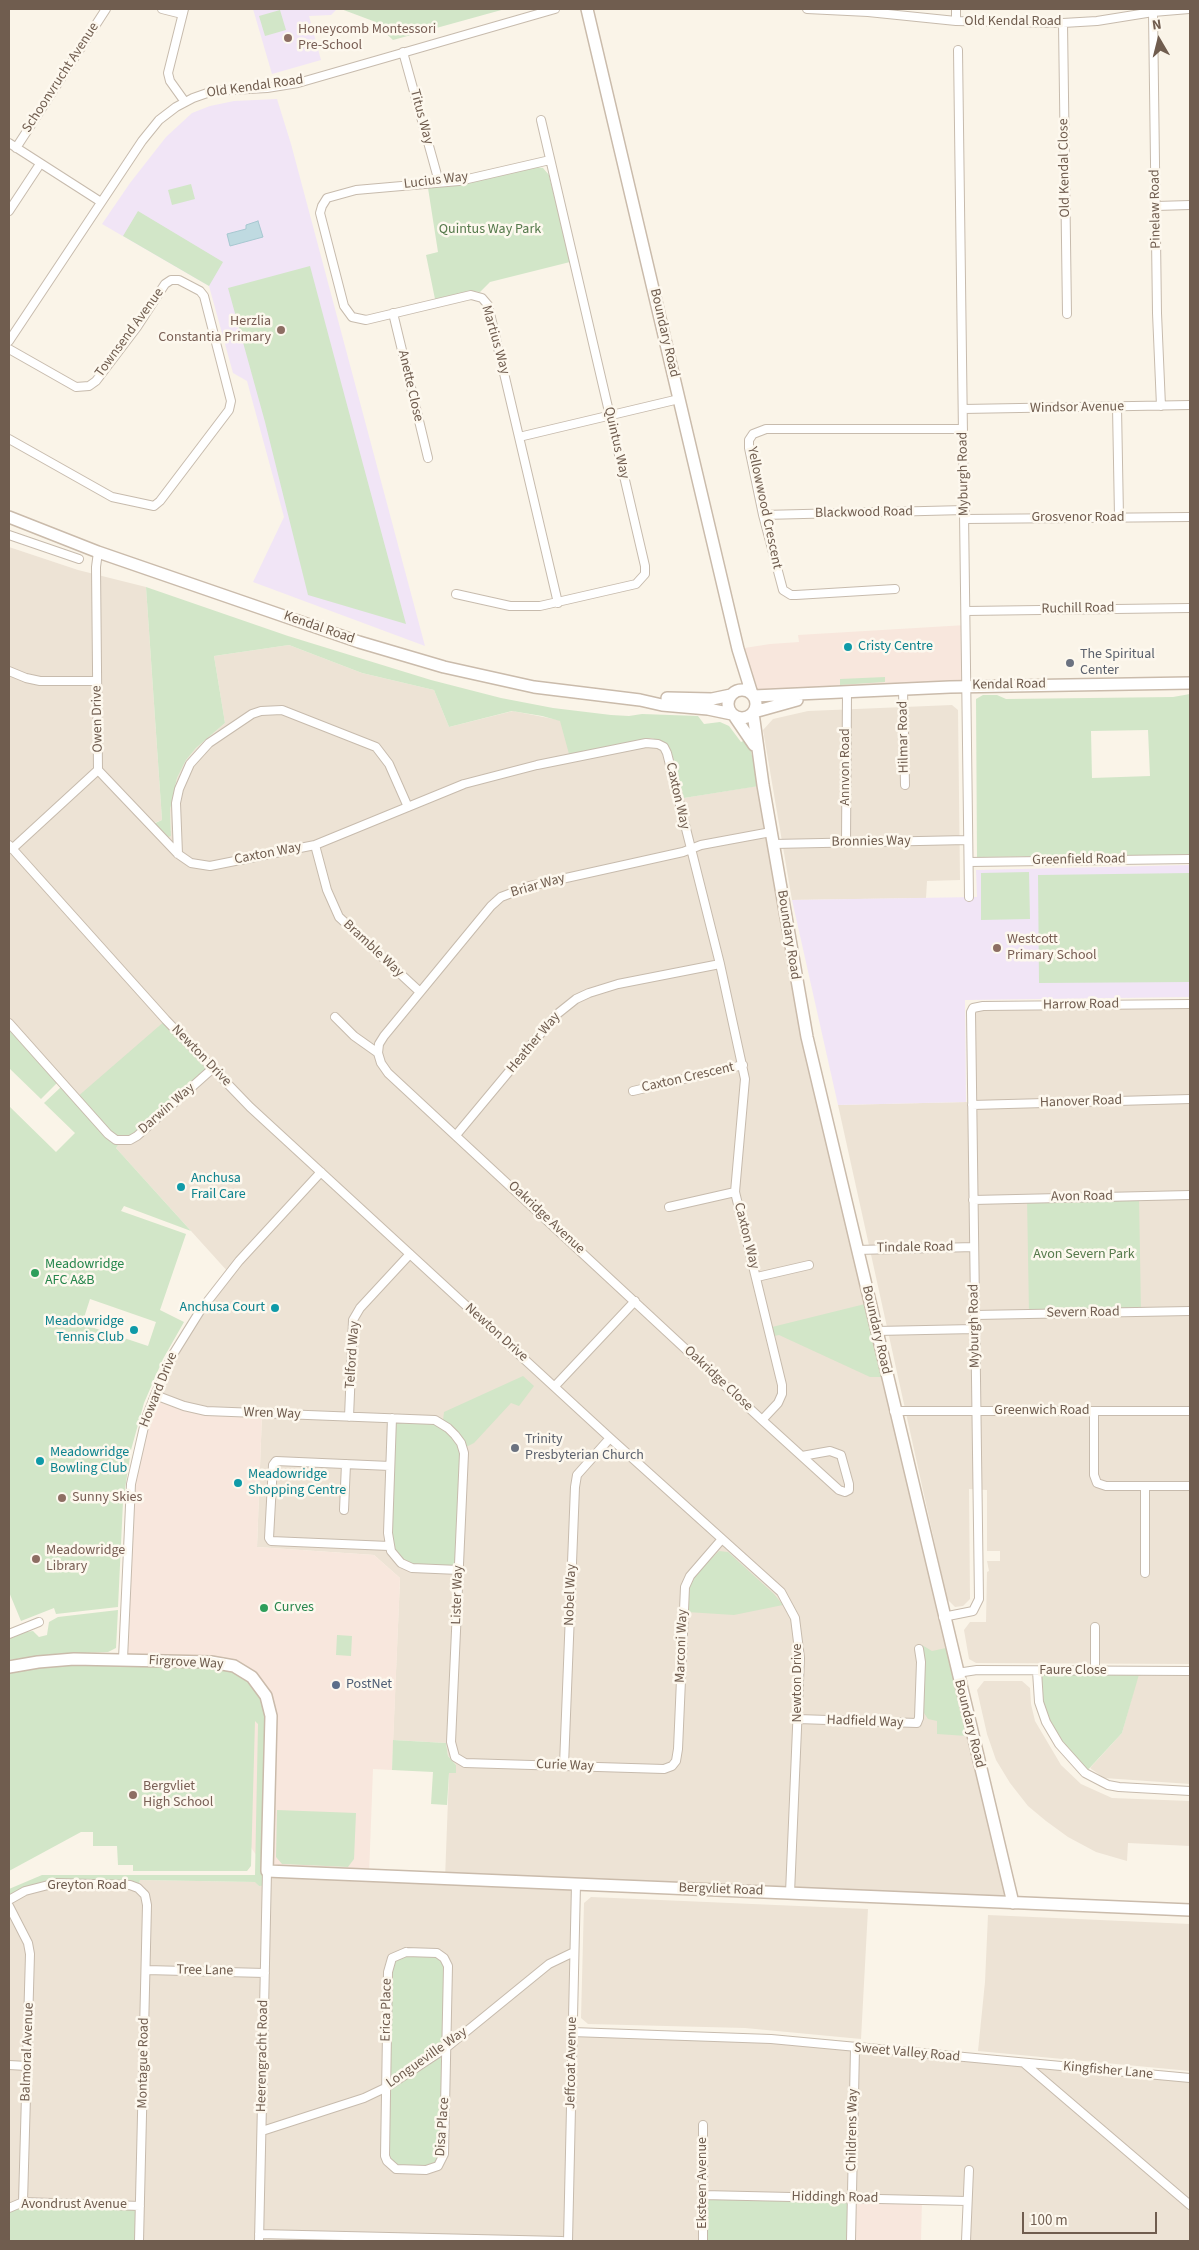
<!DOCTYPE html>
<html>
<head>
<meta charset="utf-8">
<style>
	body { margin:0 }
	#map { position:relative; width:1199px; height:2250px; overflow:hidden; background:#faf4e8; font-family:"Source Sans 3",sans-serif }
	canvas { display:block }
	.frame { position:absolute; inset:0; border:10px solid #705d4f; pointer-events:none }
	.north { position:absolute; left:1134px; top:15px; width:50px; height:50px; -webkit-text-stroke:4px #fdf8ee; paint-order:stroke; rotate:352deg; font-size:14px; font-weight:700; line-height:20px; text-align:center; color:#705d4f }
	.north::after { content:''; display:block; margin:auto; width:18px; height:22px; background:#705d4f; clip-path:polygon(50% 0,100% 100%,50% 72%,0 100%) }
	.scale { position:absolute; left:1022px; top:2212px; width:135px; height:22px; box-sizing:border-box; border:2px solid #705d4f; border-top:0; padding-left:6px; font-size:15px; line-height:18px; white-space:nowrap; color:#705d4f; -webkit-text-stroke:4px #fdf8ee; paint-order:stroke }
</style>
</head>
<body>
<div id="map">
<canvas width="1199" height="2250"></canvas>
<div class="frame"></div>
<div class="north">N</div>
<div class="scale">100 m</div>
</div>
<script>
const context = document.querySelector('canvas').getContext('2d');
context.lineJoin = 'round';
function paint(path, color) {
  context.fillStyle = color;
  context.fill(path, 'evenodd');
}
function shape(rows) {
  const path = new Path2D();
  for (const r of rows) {
    if (r.length === 3) {
      path.moveTo(r[0] + r[2], r[1]);
      path.arc(r[0], r[1], r[2], 0, 2 * Math.PI);
      continue;
    }
    path.moveTo(r[0], r[1]);
    for (let i = 2; i < r.length; i += 2) path.lineTo(r[i], r[i + 1]);
  }
  return path;
}
function trace(path, color, width, dash) {
  context.strokeStyle = color;
  context.lineWidth = width;
  context.lineCap = dash ? 'butt' : 'round';
  context.setLineDash(dash || []);
  context.stroke(path);
}
function drawText(font, color, halo, rows, align = 'center') {
  context.font = font + ' "Source Sans 3",sans-serif';
  context.lineWidth = 5;
  context.setLineDash([]);
  context.textBaseline = 'middle';
  context.strokeStyle = halo;
  context.fillStyle = color;
  for (const [text, x, y, turn = 0] of rows) {
    context.save();
    context.translate(x, y);
    context.rotate((+turn || 0) * Math.PI / 180);
    context.textAlign = isNaN(turn) ? turn : align;
    if (halo) context.strokeText(text, 0, 0);
    context.fillText(text, 0, 0);
    context.restore();
  }
}
paint(shape([
	[9,547,78,570,146,587,162,820,154,823,171,831,170,810,177,778,186,760,196,748,225,723,214,656,289,645,362,673,434,690,449,727,513,711,655,739,667,746,671,751,684,798,763,785,799,999,1013,1903,576,1884,572,2031,771,2039,1190,2078,1190,2241,966,2241,967,2201,922,2199,851,2241,9,2241,9,1900,40,1886,138,1887,140,1880,256,1882,259,1886,267,1871,445,1879,449,1773,456,1773,456,1765,448,1756,446,1743,393,1740,400,1578,374,1555,257,1547,262,1413,206,1411,155,1395,172,1356,229,1273,116,1148,120,1140,9,1023],
	[952,705,958,710,960,880,927,881,926,898,792,900,763,730,773,719,808,711],
	[1190,1004,1190,1664,976,1663,969,1659,964,1630,970,1622,986,1622,987,1572,989,1571,987,1561,1000,1561,1000,1551,987,1551,987,1490,969,1489,970,1599,963,1606,955,1607,947,1599,838,1105,966,1102,972,1104,973,1008],
	[1138,1675,1190,1676,1190,1784,1104,1778,1090,1768,1122,1733],
	[984,1681,1022,1681,1030,1688,1031,1704,1035,1721,1061,1765,1081,1784,1112,1798,1190,1801,1190,1846,1128,1843,1127,1861,1096,1852,1068,1837,1046,1821,1028,1806,1010,1783,996,1760,987,1734,977,1690],
	[591,1897,868,1909,861,2039,745,2028,588,2024,581,2018,584,1903],
	[988,1915,1190,1924,1190,2071,978,2051,985,1982]
]), '#ede3d5');
paint(shape([
	[966,625,966,686,754,696,738,649,770,644,799,642,798,635],
	[155,1395,184,1406,262,1413,257,1547,374,1555,400,1578,392,1770,373,1769,369,1875,267,1871,123,1659,130,1502],
	[852,2198,922,2199,921,2241,851,2241]
]), '#f8e7dd');
paint(shape([
	[253,9,337,9,331,15,309,16,321,60,272,74],
	[277,99,291,144,425,646,253,582,284,517,247,381,233,373,209,286,102,224,130,183,166,137,192,113,210,106,234,101],
	[1190,865,1190,997,965,1000,966,1102,838,1105,792,900,977,897,976,870]
]), '#f1e5f6');
paint(shape([
	[341,9,505,9,393,40,373,21],
	[280,10,286,30,265,36,259,16],
	[537,167,543,168,549,175,570,262,490,282,480,292,471,291,435,299,426,255,438,252,428,188,460,185],
	[191,184,195,199,172,205,168,190],
	[138,211,223,262,209,286,123,236],
	[310,266,346,401,406,624,308,595,265,422,228,288],
	[146,587,288,636,431,680,501,698,553,708,611,715,629,716,642,714,698,716,704,724,720,722,729,726,741,742,747,739,749,743,759,786,684,798,671,751,661,741,651,738,569,754,560,721,542,716,512,711,449,727,434,690,362,673,289,645,214,656,225,723,196,748,186,760,177,778,170,810,171,836,168,837,153,824,162,820],
	[885,677,885,682,840,685,840,679],
	[1190,694,1190,855,977,857,976,699,983,695,997,695,1006,699,1173,697],
	[1148,730,1150,776,1092,778,1091,731],
	[1029,872,1030,919,981,920,981,873],
	[1190,873,1190,982,1039,983,1038,875],
	[166,1020,212,1069,137,1136,120,1140,76,1098],
	[9,1030,57,1083,41,1099,9,1068],
	[61,1087,107,1139,118,1145,116,1148,191,1231,124,1206,121,1211,186,1234,160,1310,184,1322,163,1359,144,1403,131,1450,123,1502,118,1607,56,1614,54,1608,21,1621,9,1592,9,1106,56,1152,75,1133,44,1103],
	[90,1299,156,1322,148,1346,82,1324],
	[1139,1196,1141,1312,1029,1314,1027,1198],
	[865,1304,882,1377,870,1377,779,1335,774,1336,772,1327],
	[523,1376,534,1386,519,1406,511,1403,474,1443,466,1447,459,1434,443,1420,444,1412],
	[392,1418,435,1420,461,1443,459,1570,412,1568,391,1551],
	[719,1551,728,1552,774,1594,783,1605,734,1615,687,1612,688,1592,691,1582,697,1573],
	[118,1610,116,1648,108,1652,54,1654,9,1660,9,1639,25,1632,33,1631,39,1637,47,1635,49,1622,58,1617],
	[337,1635,352,1636,351,1656,336,1655],
	[922,1645,932,1651,946,1648,967,1736,937,1734,937,1721,928,1719,924,1713,925,1662],
	[38,1662,234,1666,266,1696,267,1885,259,1886,255,1882,140,1880,138,1888,56,1883,9,1900,9,1889,42,1875,255,1875,258,1724,255,1721,251,1866,247,1871,133,1871,133,1865,118,1865,117,1846,93,1846,93,1832,81,1832,9,1871,9,1667],
	[1037,1671,1140,1671,1122,1733,1085,1773,1046,1722],
	[393,1740,446,1743,448,1756,456,1765,456,1773,449,1773,447,1805,431,1804,433,1772,392,1770],
	[277,1810,356,1813,354,1859,348,1867,282,1864,276,1857],
	[437,1953,444,1958,444,2154,433,2169,392,2166,384,2144,388,1972,398,1954],
	[703,2195,852,2198,851,2241,702,2241],
	[23,2202,140,2206,139,2241,9,2241,9,2208]
]), '#d2e6c8');
const water = shape([
	[258,221,263,237,230,246,227,234,246,229,246,225,258,221]
]);
paint(water, '#bfdae1');
trace(water, '#a7c8d1', 1);
const street = shape([
	[162,9,182,14],
	[184,9,168,73,170,81,185,102],
	[807,9,868,12,956,21,1063,23,1097,21,1153,12,1189,9],
	[956,9,956,21],
	[1153,12,1157,313,1161,406],
	[1063,23,1067,314],
	[958,50,969,897],
	[403,52,439,182],
	[9,143,101,202],
	[16,148,106,9],
	[550,160,459,181,356,190,327,198,322,206,320,213,344,306,352,317,366,320,471,295,482,298,488,305,558,603],
	[1156,206,1190,205],
	[9,211,40,164],
	[393,313,428,458],
	[9,341,142,141,159,120,176,107,193,98,213,91,267,88,298,83,555,9],
	[9,349,76,387,89,386,96,381,137,327,165,284,171,280,179,280,200,291,204,296,231,401,229,410,160,501,154,506,112,497,9,439],
	[1117,407,1119,517],
	[963,409,1190,405],
	[519,437,679,399],
	[763,515,965,510],
	[965,519,1190,517],
	[9,535,79,559],
	[895,589,796,595,791,595,783,590,763,515,749,448,749,440,753,434,766,429,963,429],
	[456,594,510,606,540,606,636,584,645,574,645,566,541,120],
	[966,611,1190,608],
	[9,671,26,678,40,681,97,681],
	[903,689,905,785],
	[98,770,178,854,191,863,210,866,315,845,464,784,537,765,646,743,658,744,664,747,667,753,720,964,745,1079,735,1192,782,1385,782,1394,778,1403,762,1420],
	[771,832,701,845,683,852,530,886,501,897,491,906,384,1036,379,1044,378,1053,381,1063,388,1073,762,1420,839,1490,845,1492,849,1490,849,1484,841,1455,830,1451,802,1456],
	[846,842,847,692],
	[773,844,968,840],
	[9,845,166,1020,250,1107,610,1438,781,1592,795,1618,800,1658,790,1893],
	[315,845,327,890,339,917,420,992],
	[12,849,98,770,96,567,98,552],
	[178,854,176,803,179,789,190,764,209,743,252,714,261,711,282,710,376,747,389,764,408,807],
	[969,862,1190,859],
	[335,1017,354,1036,378,1053],
	[9,1023,108,1134,116,1140,130,1140,137,1136,212,1069],
	[633,1091,743,1065],
	[972,1105,1190,1099],
	[457,1134,556,1015,576,999,589,993,618,984,720,964],
	[973,1200,1190,1195],
	[669,1207,735,1192],
	[857,1250,974,1247],
	[757,1277,809,1265],
	[975,1315,1190,1311],
	[876,1331,975,1329],
	[555,1386,635,1301],
	[155,1395,184,1406,206,1411,435,1420,448,1428,455,1435,461,1443,464,1453,451,1742,455,1757,465,1763,664,1769,672,1766,676,1761,678,1749,685,1587,690,1576,722,1539],
	[894,1411,1190,1411],
	[1094,1411,1094,1475,1097,1483,1106,1486,1190,1486],
	[349,1417,353,1320,360,1308,410,1254],
	[392,1418,388,1533,391,1551,401,1563,412,1568,459,1570],
	[1145,1486,1145,1573],
	[344,1510,346,1464],
	[389,1546,271,1541,269,1538,273,1465,276,1461,390,1466],
	[943,1617,973,1611,979,1599,971,1012,973,1008,983,1006,1190,1004],
	[1095,1627,1095,1671],
	[9,1634,39,1622],
	[123,1659,131,1484,146,1418,155,1395,172,1356,200,1311,239,1261,321,1172],
	[1037,1671,1039,1702,1046,1722,1059,1744,1085,1773,1108,1785,1119,1787,1190,1791],
	[957,1673,977,1670,1190,1671],
	[798,1719,917,1723,919,1718,921,1662,919,1649],
	[564,1765,575,1487,577,1475,610,1438],
	[9,1900,25,1891,56,1883,130,1885,138,1888,145,1895,147,1905,139,2241],
	[9,1906,28,1943,30,1954,23,2202],
	[406,1952,437,1953,444,1958,448,1966,444,2154,438,2166,426,2170,396,2169,387,2161,385,2156,388,1972,392,1958,406,1952],
	[146,1970,265,1973],
	[572,2032,771,2039,1190,2078],
	[1025,2064,1190,2205],
	[9,2065,27,2066],
	[262,2131,364,2098,385,2088,446,2048,549,1964,574,1952],
	[703,2195,967,2201],
	[9,2208,23,2202,140,2206],
	[259,2234,562,2241],
	[259,2241,267,1871],
	[568,2241,576,1884],
	[703,2241,703,2125],
	[851,2241,855,2048],
	[966,2241,969,2170]
]);
const secondary = shape([
	[587,9,738,649,752,694],
	[9,517,98,552,359,642,444,667,534,687,640,700,662,705,708,709,732,714],
	[742,704,14],
	[754,696,950,687,1190,683],
	[667,698,712,699,731,695],
	[754,712,797,700],
	[753,713,763,785,807,1037,1013,1903],
	[735,717,754,745],
	[9,1667,38,1662,74,1659,211,1662,234,1666,252,1677,266,1696,271,1716,267,1871,1190,1910]
]);
trace(street, '#c7bbad', 10);
trace(secondary, '#cabbab', 14);
trace(street, '#fff', 8);
trace(secondary, '#fff', 11);
for (const [x, y, r, color] of [
	[288,38,5,"#8d6e63"],
	[281,330,5,"#8d6e63"],
	[848,647,5,"#0f9aa8"],
	[1070,663,5,"#6b7280"],
	[997,948,5,"#8d6e63"],
	[181,1187,5,"#0f9aa8"],
	[35,1273,5,"#2e9e5b"],
	[275,1308,5,"#0f9aa8"],
	[134,1330,5,"#0f9aa8"],
	[515,1448,5,"#6b7280"],
	[40,1461,5,"#0f9aa8"],
	[238,1483,5,"#0f9aa8"],
	[62,1498,5,"#8d6e63"],
	[36,1559,5,"#8d6e63"],
	[264,1608,5,"#2e9e5b"],
	[336,1685,5,"#5c6f8a"],
	[133,1795,5,"#8d6e63"]
]) {
  const dot = new Path2D();
  dot.arc(x, y, r, 0, 2 * Math.PI);
  context.fillStyle = color;
  context.fill(dot);
  trace(dot, '#fdf8ee', 2);
}
drawText('14px', '#705d4f', '#fdf8ee', [
	["Old Kendal Road",1013,22],
	["Schoonvrucht Avenue",61,78,-57],
	["Old Kendal Road",255,87,-8],
	["Titus Way",421,117,75],
	["Old Kendal Close",1065,168,-91],
	["Lucius Way",436,181,-7],
	["Pinelaw Road",1156,209,-91],
	["Townsend Avenue",130,333,-54],
	["Boundary Road",664,333,77],
	["Martius Way",495,340,74],
	["Anette Close",410,386,77],
	["Windsor Avenue",1077,408,-1],
	["Quintus Way",616,443,77],
	["Myburgh Road",964,474,-91],
	["Yellowwood Crescent",764,508,78],
	["Blackwood Road",864,513,-1],
	["Grosvenor Road",1078,518],
	["Ruchill Road",1078,609,-1],
	["Kendal Road",319,628,19],
	["Kendal Road",1009,685,-1],
	["Owen Drive",98,719,-91],
	["Hilmar Road",904,737,-91],
	["Annvon Road",846,767,-90],
	["Caxton Way",677,796,77],
	["Bronnies Way",871,842,-1],
	["Caxton Way",268,854,-11],
	["Greenfield Road",1079,860,-1],
	["Briar Way",538,886,-16],
	["Boundary Road",788,935,81],
	["Bramble Way",373,949,43],
	["Harrow Road",1081,1005,-1],
	["Heather Way",534,1043,-50],
	["Newton Drive",201,1056,46],
	["Caxton Crescent",688,1078,-13],
	["Hanover Road",1081,1102,-2],
	["Darwin Way",167,1109,-41],
	["Avon Road",1082,1197,-1],
	["Oakridge Avenue",546,1218,43],
	["Caxton Way",746,1236,76],
	["Tindale Road",915,1248,-1],
	["Severn Road",1083,1313,-1],
	["Myburgh Road",975,1326,-91],
	["Boundary Road",876,1330,77],
	["Newton Drive",496,1333,42],
	["Telford Way",353,1355,-86],
	["Oakridge Close",718,1379,43],
	["Howard Drive",159,1390,-68],
	["Greenwich Road",1042,1411],
	["Wren Way",272,1414,2],
	["Lister Way",458,1595,-88],
	["Nobel Way",571,1595,-88],
	["Marconi Way",682,1646,-88],
	["Firgrove Way",186,1663,3],
	["Faure Close",1073,1671],
	["Newton Drive",798,1683,-90],
	["Hadfield Way",865,1722,2],
	["Boundary Road",969,1724,76],
	["Curie Way",565,1766,2],
	["Greyton Road",87,1886],
	["Bergvliet Road",721,1890,2],
	["Tree Lane",205,1971,1],
	["Erica Place",387,2010,-89],
	["Balmoral Avenue",28,2052,-88],
	["Sweet Valley Road",907,2053,5],
	["Heerengracht Road",263,2056,-89],
	["Longueville Way",427,2058,-35],
	["Montague Road",144,2063,-89],
	["Jeffcoat Avenue",572,2063,-89],
	["Kingfisher Lane",1108,2071,5],
	["Disa Place",443,2127,-86],
	["Childrens Way",853,2130,-89],
	["Eksteen Avenue",703,2183,-90],
	["Hiddingh Road",835,2198,1],
	["Avondrust Avenue",74,2205]
]);
drawText('14px', '#785e54', '#fdf8ee', [
	["Honeycomb Montessori",298,30],
	["Pre-School",298,46],
	["Herzlia",271,322,"right"],
	["Constantia Primary",271,338,"right"],
	["Westcott",1007,940],
	["Primary School",1007,956],
	["Sunny Skies",72,1498],
	["Meadowridge",46,1551],
	["Library",46,1567],
	["Bergvliet",143,1787],
	["High School",143,1803]
], 'left');
drawText('14px', '#567a4c', '#fdf8ee', [
	["Quintus Way Park",490,230],
	["Avon Severn Park",1084,1255]
]);
drawText('14px', '#0d838f', '#fdf8ee', [
	["Cristy Centre",858,647],
	["Anchusa",191,1179],
	["Frail Care",191,1195],
	["Anchusa Court",265,1308,"right"],
	["Meadowridge",124,1322,"right"],
	["Tennis Club",124,1338,"right"],
	["Meadowridge",50,1453],
	["Bowling Club",50,1469],
	["Meadowridge",248,1475],
	["Shopping Centre",248,1491]
], 'left');
drawText('14px', '#5b616d', '#fdf8ee', [
	["The Spiritual",1080,655],
	["Center",1080,671],
	["Trinity",525,1440],
	["Presbyterian Church",525,1456]
], 'left');
drawText('14px', '#27864d', '#fdf8ee', [
	["Meadowridge",45,1265],
	["AFC A&B",45,1281],
	["Curves",274,1608]
], 'left');
drawText('14px', '#4e5e75', '#fdf8ee', [
	["PostNet",346,1685]
], 'left');
</script>
</body>
</html>
